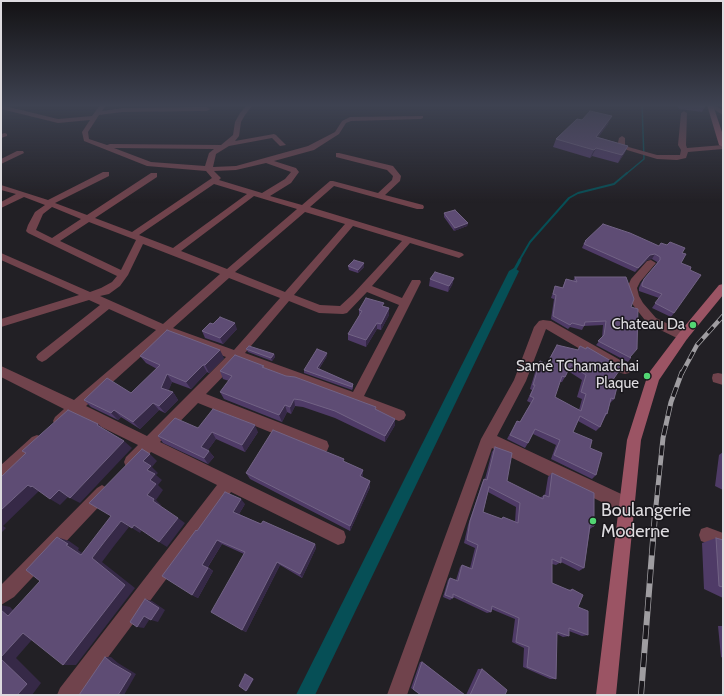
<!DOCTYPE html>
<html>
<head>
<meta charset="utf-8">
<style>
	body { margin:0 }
	#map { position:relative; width:724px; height:696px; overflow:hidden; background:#222025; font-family:Cabin,sans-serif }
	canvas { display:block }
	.frame { position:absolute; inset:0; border:2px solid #dddbdf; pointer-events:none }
</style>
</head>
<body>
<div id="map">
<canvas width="724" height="696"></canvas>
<div class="frame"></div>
</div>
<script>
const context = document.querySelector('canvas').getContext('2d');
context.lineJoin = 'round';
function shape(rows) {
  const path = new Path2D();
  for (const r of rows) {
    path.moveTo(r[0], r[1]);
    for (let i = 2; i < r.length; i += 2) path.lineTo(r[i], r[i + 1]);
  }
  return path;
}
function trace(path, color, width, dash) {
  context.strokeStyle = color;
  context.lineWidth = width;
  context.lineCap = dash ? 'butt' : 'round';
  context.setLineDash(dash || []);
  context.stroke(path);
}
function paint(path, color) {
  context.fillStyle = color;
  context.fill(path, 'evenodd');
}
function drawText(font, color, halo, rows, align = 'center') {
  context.font = font + ' Cabin,sans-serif';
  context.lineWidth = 3;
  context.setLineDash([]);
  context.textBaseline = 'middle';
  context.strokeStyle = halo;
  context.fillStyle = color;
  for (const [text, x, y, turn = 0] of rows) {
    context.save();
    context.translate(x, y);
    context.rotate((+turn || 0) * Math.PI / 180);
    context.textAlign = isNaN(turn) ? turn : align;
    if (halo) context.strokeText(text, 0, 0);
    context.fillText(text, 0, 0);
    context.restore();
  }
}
trace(shape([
	[626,174,644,159,642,105]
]), '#064f56', 1.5);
trace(shape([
	[519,261,530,242,569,198,578,193,614,184,627,173]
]), '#064f56', 2);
trace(shape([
	[514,271,520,260]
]), '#064f56', 3);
paint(shape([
	[514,268,519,271,315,695,296,695,509,271,514,268]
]), '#064f56');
paint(shape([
	[1,105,58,119,92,116,100,105,106,105,102,111,122,108,207,107,210,109,207,111,122,112,99,115,88,132,89,139,107,145,110,144,221,145,233,135,235,122,240,113,247,105,253,105,245,115,241,122,239,136,235,141,274,134,276,135,286,145,280,146,272,138,229,146,216,154,213,167,236,166,308,146,335,132,342,121,350,117,423,116,423,118,421,119,351,121,346,123,339,134,314,150,274,161,296,168,299,172,291,183,270,196,302,205,330,181,333,181,378,193,392,180,393,176,387,170,336,157,336,153,339,153,393,166,401,176,400,181,385,195,423,205,424,207,423,209,417,209,334,186,310,207,462,253,464,255,459,258,410,243,372,286,402,298,412,280,420,280,421,282,364,396,404,411,406,415,404,419,399,421,238,361,206,394,327,441,329,446,327,451,322,453,198,403,160,442,344,531,346,537,344,543,338,545,231,492,80,695,57,695,60,688,217,485,151,452,136,467,131,469,126,467,124,462,126,457,138,445,77,415,65,425,60,427,55,425,53,421,55,417,64,409,1,377,1,366,74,400,156,330,109,309,46,360,42,362,38,360,36,357,38,354,100,305,89,300,1,327,1,319,79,295,1,260,1,253,90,292,101,288,112,282,117,276,28,233,26,231,28,225,35,212,45,205,24,197,1,208,1,202,16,194,1,190,1,185,48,200,103,172,109,172,109,176,55,203,87,215,151,173,157,173,157,177,95,218,132,232,212,178,206,171,147,166,84,141,82,132,90,120,58,123,1,109,1,105],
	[114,148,214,149,209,153,205,166,151,162,114,148],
	[266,163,291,172,285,179,262,193,219,180,221,178,214,171,236,170,266,163],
	[214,184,247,194,173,248,139,235,214,184],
	[254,196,297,209,227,269,181,251,254,196],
	[52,207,81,219,52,238,36,230,43,214,52,207],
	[305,212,345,224,285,292,235,272,305,212],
	[89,222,136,240,121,270,60,241,89,222],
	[353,226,402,241,353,294,340,306,320,305,294,295,353,226],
	[143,244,220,274,163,324,100,296,109,294,120,286,128,275,143,244],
	[229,278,280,298,234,350,173,328,229,278],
	[367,292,399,305,353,392,245,353,289,301,319,313,343,314,347,313,367,292],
	[166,334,226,357,147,436,86,406,166,334],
	[707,105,714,105,723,110,723,115,707,105],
	[684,111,687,113,686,145,687,148,723,145,723,149,688,152,686,158,677,160,657,159,617,147,619,138,622,136,625,138,625,146,657,155,680,155,681,150,678,145,681,113,684,111],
	[5,133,7,134,7,136,1,138,1,134,5,133],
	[17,151,23,151,24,153,1,164,1,159,17,151],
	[651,260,656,263,640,282,637,288,639,296,643,303,656,318,687,333,689,336,687,339,683,340,679,339,648,324,633,305,627,288,631,279,647,261,651,260],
	[543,320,551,321,629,365,631,369,629,373,625,374,621,373,546,329,526,381,497,436,632,499,634,505,632,511,626,513,620,511,492,448,407,695,387,695,481,439,514,380,534,327,539,321,543,320],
	[718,373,723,374,723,385,713,382,712,378,713,374,718,373],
	[37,435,42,437,44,442,42,447,6,480,1,482,1,465,32,437,37,435],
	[102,485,107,488,110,493,107,498,14,597,1,605,1,585,97,488,102,485],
	[707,527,723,533,723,549,701,541,699,535,701,529,707,527]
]), '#70434c');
paint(shape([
	[707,105,713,105,723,135,723,147,719,145,707,105],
	[723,284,723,295,687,339,659,380,641,440,616,695,596,695,627,440,648,374,679,333,719,285,723,284]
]), '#9b5464');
const railFar2 = shape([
	[682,373,697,345,723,316]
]);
const railFar1 = shape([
	[655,515,663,438,671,402,682,372]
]);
const rail = shape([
	[641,695,655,514]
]);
trace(railFar2, '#9f9da1', 4.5);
trace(railFar1, '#9f9da1', 5);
trace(rail, '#9f9da1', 6);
trace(railFar2, '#19171c', 3, [8]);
trace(railFar1, '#19171c', 3.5, [10]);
trace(rail, '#19171c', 4.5, [14]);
paint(shape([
	[677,105,704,105,705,107,702,112,679,109],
	[582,120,608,124,598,137,628,146,624,154,618,163,592,156,590,158,553,147,556,139],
	[444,213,468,223,467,226,454,231,444,217],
	[585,241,659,246,682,253,681,263,690,270,674,313,671,317,652,308,659,298,639,291,639,288,641,283,657,263,657,262,652,259,647,260,635,272,582,248],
	[364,263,364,267,358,273,349,270,348,266],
	[575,277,631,307,630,357,631,358,628,362,596,345,602,338,603,325,584,326,582,330,570,327,568,329,551,319,554,299,551,298,555,286,562,288,566,279,573,281],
	[454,278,452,285,448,292,429,286,430,279],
	[383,306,389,308,389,315,381,330,377,329,366,347,348,340,348,334,359,316,359,310],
	[213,324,237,329,223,344,205,338,202,331],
	[557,345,623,368,618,373,617,373,610,384,614,399,610,403,607,414,605,417,600,427,596,431,578,421,573,432,590,448,596,475,592,479,551,459,556,445,533,434,528,443,525,448,507,439,517,421,520,422,531,403,527,401,532,390,530,389,537,366,540,361,546,364],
	[568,371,582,380,577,397,582,399,579,410,555,397,560,382,562,382,565,377],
	[246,349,274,354,275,357,272,361,248,352],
	[140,356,224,358,209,373,207,372,191,389,172,382,168,391,173,392,178,400,165,413,159,410,140,429,121,417,118,420,91,407,84,400,131,393,157,369,146,363],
	[327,356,319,369,353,384,353,388,352,390,304,373,304,370],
	[264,368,376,409,395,419,395,425,385,442,335,418,303,407,295,406,291,414,287,412,282,422,224,399,220,392,229,381,223,379,220,371],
	[198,428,258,432,245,452,216,439,208,450,214,457,208,464,163,443,158,436],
	[495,447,507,481,540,498,544,495,545,495,548,477,552,473,594,526,590,529,584,568,579,571,561,562,556,565,552,564,552,583,568,590,572,589,588,635,582,636,569,631,569,636,563,637,557,634,556,679,550,679,523,667,524,648,512,642,515,619,491,609,491,612,487,613,453,597,453,598,450,600,443,597,448,580,450,578,456,580,460,567,462,565,470,568,475,548,464,543,468,525,482,483,484,479,485,479,492,452],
	[488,492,516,507,515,522,503,517,501,519,483,512],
	[723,452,723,490,715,486,719,455],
	[344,462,363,470,362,477,370,481,370,487,350,531,250,479,246,473],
	[245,504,239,514,261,524,315,544,316,548,302,578,280,565,246,632,242,630,244,554,222,544,208,567,213,571,198,598,192,595,197,531],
	[716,538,723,540,723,598,704,589,702,543],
	[718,626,723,626,723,658,721,657],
	[420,662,422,662,465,695,420,695,411,688],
	[478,669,482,669,505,695,466,695]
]), '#4f3b67');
paint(shape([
	[612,116,608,124,593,145,596,137],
	[628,146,624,154,618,163,622,155],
	[596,148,592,156,590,158,594,150],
	[468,223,467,226,454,231,455,228],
	[655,254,652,259,647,260,635,272,638,268,650,255],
	[364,263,364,267,358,273,358,270],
	[454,278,452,285,448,292,449,286],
	[389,308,389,315,381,330,381,324],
	[235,323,237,329,223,344,220,338],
	[377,323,377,329,366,347,366,340],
	[220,350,224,358,209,373,205,365],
	[327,353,327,356,317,371,317,368],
	[274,354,275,357,272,361,271,358],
	[203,365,207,372,191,389,186,382],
	[167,374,172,382,167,395,161,388],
	[173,392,178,400,165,413,159,406],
	[294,399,295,406,291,414,290,407],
	[153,403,159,410,140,429,133,422],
	[285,405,287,412,282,422,279,415],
	[114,410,121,417,118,420,111,413],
	[395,419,395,425,385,442,385,436],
	[98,424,106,431,97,425],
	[255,425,258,432,245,452,242,445],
	[212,432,216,439,206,453,201,447],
	[124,441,132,448,80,503,70,498],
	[209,451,214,457,208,464,204,458],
	[150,454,157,461,152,467,158,473,156,475,162,480,158,485,163,490,156,500,161,505,160,507,153,501,147,495,150,480,147,470,143,461],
	[363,470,363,476,360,482,360,476],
	[370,481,370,487,350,531,350,526],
	[28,485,32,486,42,493,39,491,3,526,6,528,1,533,1,510],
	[59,490,69,496,60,505,50,499],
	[241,499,245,504,237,517,233,512],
	[178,518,185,523,167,547,159,542],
	[121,521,129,527,114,546,102,562,135,588,76,665,63,665,92,558,105,541],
	[134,525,142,530,140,533,132,528],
	[57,537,69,541,79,548,78,550,92,560,81,555,66,545],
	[217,540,222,544,207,568,202,565],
	[315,544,316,548,302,578,300,574],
	[277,562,280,565,246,632,242,630],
	[208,568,213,571,198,598,192,595],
	[145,599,152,601,165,610,158,622,151,620],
	[1,605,10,607,22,619,8,616,1,610],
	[144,616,151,617,144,628,137,627],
	[23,633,37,634,16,658,41,683,32,695,17,695,1,659,1,657],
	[105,657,111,657,118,663,136,674,124,695,118,695,112,663],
	[245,674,247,674,254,679,248,690,246,691]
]), '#362947');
const building = shape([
	[690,105,704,105,705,107,690,105],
	[590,111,612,116,596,137,628,146,622,155,596,148,594,150,556,139,577,119,582,120,590,111],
	[455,210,468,223,455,228,444,213,455,210],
	[603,224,630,233,659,246,661,243,667,245,670,242,685,248,682,253,686,254,681,263,691,267,690,270,701,275,674,313,655,303,662,294,642,286,642,284,644,279,660,260,660,257,655,254,650,255,638,268,584,244,586,241,585,241,603,224],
	[354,260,364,263,358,270,348,266,354,260],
	[435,272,454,278,449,286,430,279,435,272],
	[575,277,626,277,634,299,631,307,638,309,637,349,630,357,631,358,598,341,604,335,606,321,585,322,584,326,572,323,570,325,553,316,556,295,553,294,555,286,563,288,566,279,577,282,575,277],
	[366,298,384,303,382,306,389,308,381,324,377,323,366,340,348,334,362,311,359,310,366,298],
	[220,317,235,323,220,338,202,331,210,323,213,324,220,317],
	[167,330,220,350,205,365,203,365,186,382,167,374,161,388,173,392,159,406,153,403,133,422,114,410,111,413,84,400,107,378,131,393,160,365,140,356,167,330],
	[557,345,578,350,580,346,586,349,587,347,623,368,621,368,610,384,617,387,614,399,611,398,607,414,606,413,600,427,580,416,573,432,592,440,590,448,602,453,596,475,554,455,560,440,535,429,528,443,510,435,517,421,520,422,534,398,530,396,535,385,533,385,540,361,547,364,557,345],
	[571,365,586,375,581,392,586,394,581,411,555,397,562,376,565,377,571,365],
	[249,346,274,354,271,358,246,349,249,346],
	[317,349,327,353,317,368,353,384,352,387,304,370,317,349],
	[235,355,264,366,262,367,286,376,295,377,376,407,375,409,395,419,385,436,335,411,301,400,294,399,290,407,285,405,279,415,220,392,232,376,220,371,235,355],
	[213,409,255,425,242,445,212,432,201,447,209,451,204,458,158,436,175,418,198,428,213,409],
	[68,410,98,424,97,425,124,441,70,498,59,490,50,499,32,486,31,487,28,485,1,510,1,477,26,453,22,451,68,410],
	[273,430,344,459,343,461,363,470,360,476,370,481,350,526,246,473,273,430],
	[495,447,512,453,507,481,543,499,544,495,549,497,552,473,594,493,594,526,590,525,584,568,561,557,561,563,552,559,552,583,571,591,572,589,583,595,578,607,588,611,588,635,569,628,569,636,557,632,556,679,527,667,529,647,516,642,519,618,492,606,491,612,453,594,453,598,445,595,450,578,458,581,462,565,472,569,478,545,467,540,470,521,484,479,487,480,495,447],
	[489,487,520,503,518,523,503,517,502,519,483,512,489,487],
	[142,449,150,454,143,461,151,466,147,470,155,474,150,480,156,484,147,495,154,499,153,501,178,518,159,542,134,525,132,528,121,521,105,541,92,558,125,585,63,665,23,633,1,657,1,610,8,616,40,581,26,570,57,537,68,544,66,545,81,555,111,516,89,503,142,449],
	[225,492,241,499,233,512,261,524,263,521,315,544,300,574,277,562,242,630,211,612,245,552,217,540,202,565,208,568,192,595,162,576,196,530,197,531,225,492],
	[716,538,723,540,723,587,719,586,716,538],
	[145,599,159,608,151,620,144,616,137,627,130,622,145,599],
	[105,657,112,663,131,674,118,695,79,695,105,657],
	[1,659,27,684,17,695,1,695,1,659],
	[422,662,465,695,421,695,413,689,422,662],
	[482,669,507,690,505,695,470,695,482,669],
	[245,674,253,679,246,691,239,686,245,674]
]);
paint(building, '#5e4c74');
trace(building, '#726385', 1);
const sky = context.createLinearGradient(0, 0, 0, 203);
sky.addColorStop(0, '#131214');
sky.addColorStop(0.52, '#3e4251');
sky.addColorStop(1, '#3e425100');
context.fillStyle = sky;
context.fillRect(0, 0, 724, 203);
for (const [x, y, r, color] of [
	[693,325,4,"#52d673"],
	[647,376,4,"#52d673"],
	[593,521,4,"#52d673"]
]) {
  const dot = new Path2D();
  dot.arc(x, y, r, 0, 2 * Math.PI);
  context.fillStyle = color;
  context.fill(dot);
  trace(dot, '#19171c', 1.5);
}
drawText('15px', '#dddbdf', '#19171c', [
	["Chateau Da",685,325],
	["Samé TChamatchai",639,367],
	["Plaque",639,384]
], 'right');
drawText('18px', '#dddbdf', '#19171c', [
	["Boulangerie",601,511],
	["Moderne",601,532]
], 'left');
</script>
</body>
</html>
